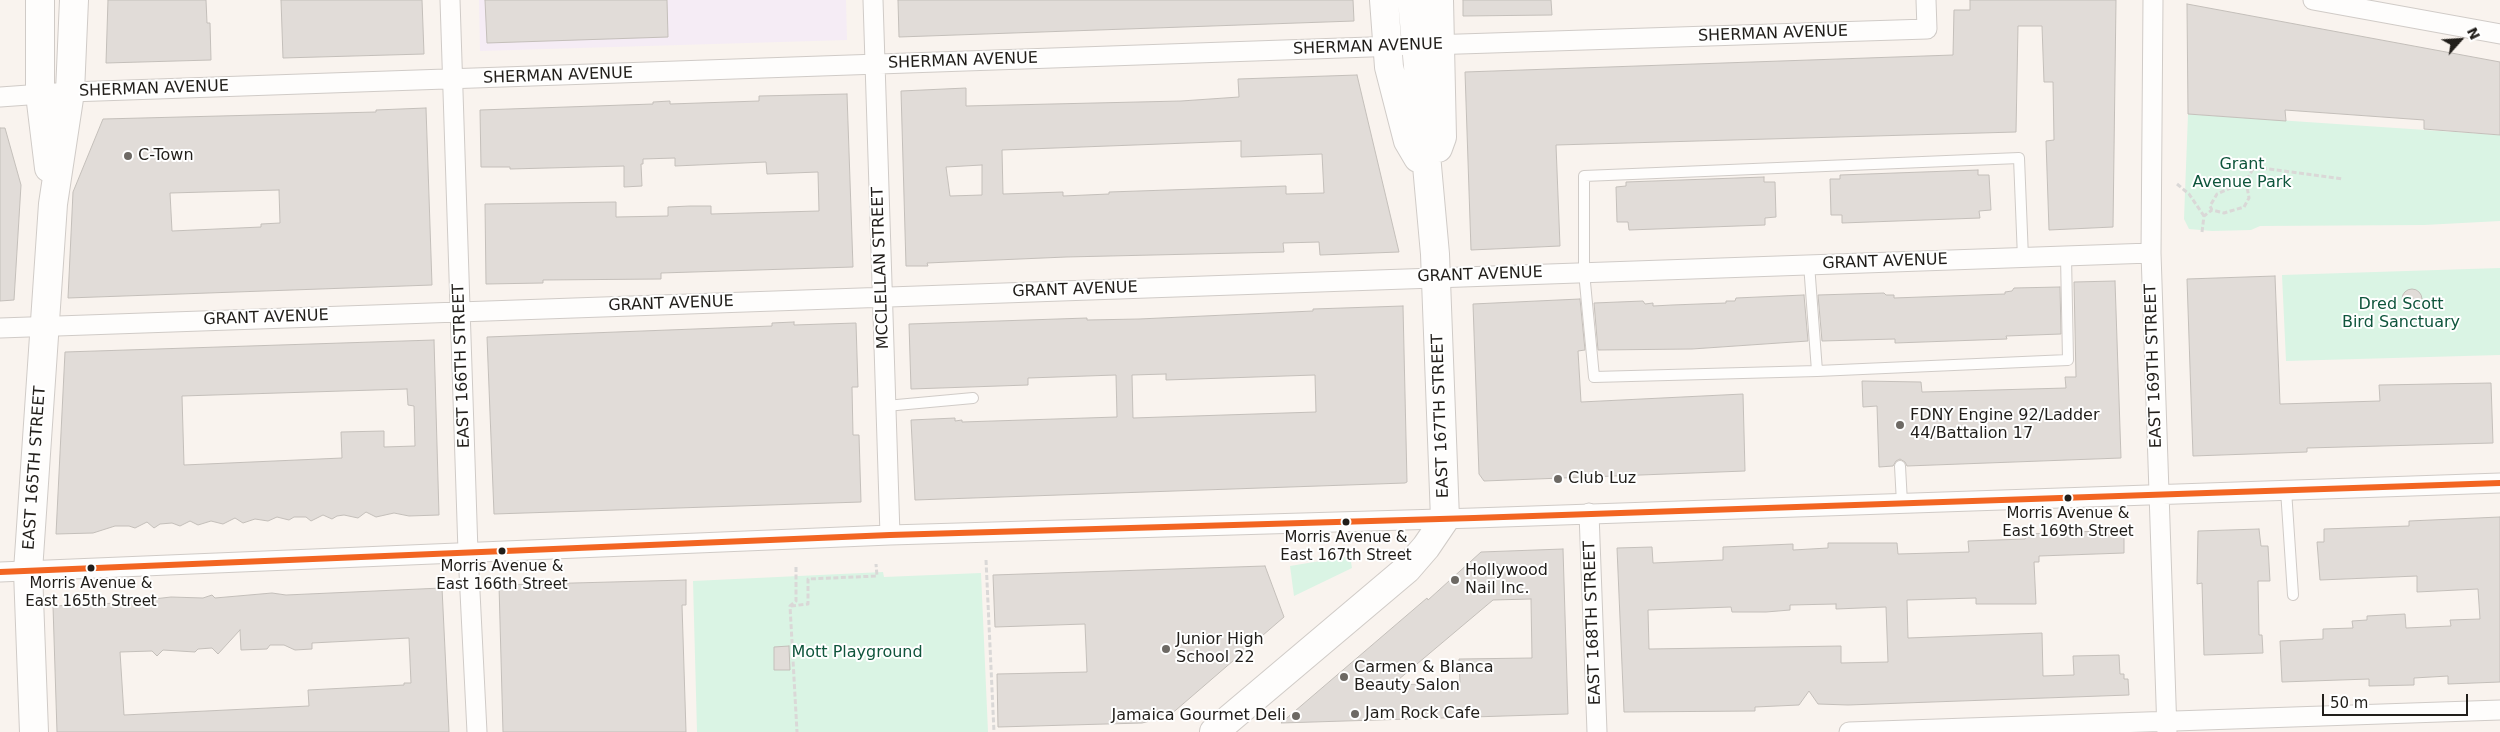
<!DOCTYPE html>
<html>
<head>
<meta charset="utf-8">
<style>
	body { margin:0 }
	#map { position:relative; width:2500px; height:732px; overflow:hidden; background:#f9f3ee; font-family:"DejaVu Sans",sans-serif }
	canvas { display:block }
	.north { position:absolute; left:2435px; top:15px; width:50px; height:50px; -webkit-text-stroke:4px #fff; paint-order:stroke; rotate:64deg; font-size:14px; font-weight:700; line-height:20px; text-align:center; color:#211e1a }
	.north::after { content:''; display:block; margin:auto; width:18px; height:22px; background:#211e1a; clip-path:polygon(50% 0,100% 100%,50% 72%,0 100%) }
	.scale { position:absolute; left:2322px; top:694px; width:146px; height:22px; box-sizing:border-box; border:2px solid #211e1a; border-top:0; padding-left:6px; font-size:15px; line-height:18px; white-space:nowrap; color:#211e1a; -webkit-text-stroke:4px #fff; paint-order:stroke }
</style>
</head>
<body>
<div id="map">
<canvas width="2500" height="732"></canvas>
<div class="north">N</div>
<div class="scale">50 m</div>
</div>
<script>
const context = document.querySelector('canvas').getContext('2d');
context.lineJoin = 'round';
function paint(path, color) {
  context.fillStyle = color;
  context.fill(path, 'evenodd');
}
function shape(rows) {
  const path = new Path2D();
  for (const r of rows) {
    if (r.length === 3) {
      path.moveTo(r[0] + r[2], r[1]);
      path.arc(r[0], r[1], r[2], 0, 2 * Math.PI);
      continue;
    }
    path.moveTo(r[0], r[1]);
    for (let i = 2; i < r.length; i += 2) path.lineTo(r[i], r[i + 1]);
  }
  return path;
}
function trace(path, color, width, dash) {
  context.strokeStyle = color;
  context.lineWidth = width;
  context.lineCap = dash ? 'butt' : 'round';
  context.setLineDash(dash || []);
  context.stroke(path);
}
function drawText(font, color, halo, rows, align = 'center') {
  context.font = font + ' "DejaVu Sans",sans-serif';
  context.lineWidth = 4;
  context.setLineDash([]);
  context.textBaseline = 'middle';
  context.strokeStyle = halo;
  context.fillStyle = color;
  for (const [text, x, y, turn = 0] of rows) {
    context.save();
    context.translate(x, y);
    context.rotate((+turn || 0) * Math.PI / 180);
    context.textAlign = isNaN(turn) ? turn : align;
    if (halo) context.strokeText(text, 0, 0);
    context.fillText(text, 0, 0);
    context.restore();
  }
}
paint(shape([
	[479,0,846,0,847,40,480,51]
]), '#f5ecf5');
paint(shape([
	[2188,114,2500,135,2500,221,2424,225,2260,226,2251,230,2212,231,2189,229,2184,219],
	[2500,268,2500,355,2286,361,2282,275],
	[1350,556,1352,568,1294,596,1290,566],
	[883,572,884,577,981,573,988,732,697,732,693,581]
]), '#daf4e4');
const building = shape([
	[108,0,206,0,207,23,210,23,211,60,106,63,108,0],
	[281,0,422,0,424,54,283,58,281,0],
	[485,0,667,0,668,37,487,43,485,0],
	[898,0,1353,0,1354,21,899,37,898,0],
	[1463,0,1551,0,1552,15,1463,16,1463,0],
	[1970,0,2116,0,2113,227,2049,230,2046,141,2054,140,2053,82,2044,82,2042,26,2018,26,2016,132,1556,145,1560,246,1471,250,1465,72,1953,55,1954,10,1970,10,1970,0],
	[2187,4,2500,62,2500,135,2424,129,2424,120,2285,110,2286,121,2188,114,2187,4],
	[1357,75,1399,252,1320,255,1319,242,1283,243,1284,252,1066,257,927,263,928,266,906,266,901,91,966,88,966,106,1181,101,1239,97,1238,79,1357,75],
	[1241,141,1241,157,1322,154,1324,193,1286,194,1286,186,1109,192,1109,194,1063,196,1063,192,1003,194,1002,150,1241,141],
	[982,165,982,195,950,196,946,167,982,165],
	[847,94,853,267,661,273,661,279,543,280,543,283,486,284,485,204,616,202,616,217,668,216,668,207,690,206,711,206,711,214,819,211,818,172,767,174,766,162,675,166,675,158,643,159,643,164,641,164,642,186,624,187,624,166,510,169,510,167,481,167,480,110,653,104,653,102,670,101,670,104,759,101,759,96,847,94],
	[426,108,432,285,68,298,73,192,103,119,376,112,376,110,426,108],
	[279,190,280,223,261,224,261,227,172,231,170,193,279,190],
	[0,128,5,128,21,185,14,300,0,301,0,128],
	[1978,170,1978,175,1989,175,1991,210,1979,211,1980,218,1842,223,1842,215,1831,215,1830,179,1840,179,1840,175,1978,170],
	[1764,177,1764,182,1775,182,1776,217,1765,218,1765,225,1629,230,1628,222,1617,222,1616,187,1626,186,1626,182,1764,177],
	[2275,276,2280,404,2380,401,2379,385,2491,383,2493,443,2307,448,2307,452,2193,456,2187,279,2275,276],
	[2115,281,2121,458,1907,466,1905,462,1900,459,1896,461,1893,466,1879,467,1877,406,1863,407,1862,381,1921,382,1922,392,2066,388,2065,377,2076,377,2074,282,2115,281],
	[2060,287,2061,334,2006,336,2007,339,1895,343,1895,339,1822,341,1818,295,1884,293,1886,295,1894,295,1894,298,1949,296,2005,294,2005,292,2012,291,2014,288,2060,287],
	[2412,299,10],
	[1804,295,1808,341,1692,349,1598,350,1594,303,1643,301,1645,304,1653,303,1653,306,1672,305,1726,303,1726,301,1735,301,1736,298,1804,295],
	[1580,299,1585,350,1578,351,1581,402,1743,394,1745,471,1484,481,1479,474,1473,304,1580,299],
	[1403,306,1407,482,1405,483,915,500,911,420,955,418,955,421,962,420,962,422,1117,417,1116,375,1028,378,1028,385,911,389,909,324,1087,318,1087,320,1139,319,1313,311,1313,309,1403,306],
	[1166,374,1166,380,1315,375,1316,412,1133,418,1132,375,1166,374],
	[794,322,794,325,856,323,858,387,852,387,853,435,859,435,861,502,494,514,487,337,772,326,772,323,794,322],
	[434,340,439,515,409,516,394,513,376,517,366,512,358,518,344,515,337,516,332,519,323,515,311,521,306,517,294,517,289,520,277,517,268,521,255,519,243,523,235,518,223,524,211,521,198,525,190,521,180,526,172,523,160,524,154,528,147,522,135,528,129,526,115,526,93,533,56,534,65,352,434,340],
	[407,389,408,405,414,406,415,446,384,447,384,431,341,432,342,458,184,465,182,396,407,389],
	[2500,517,2500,682,2448,684,2448,676,2414,678,2414,685,2369,686,2369,679,2282,682,2280,641,2323,639,2323,629,2353,628,2352,621,2367,620,2367,616,2405,614,2406,628,2451,626,2450,620,2480,619,2478,589,2417,592,2417,576,2320,580,2317,542,2324,542,2324,529,2409,526,2409,521,2500,517],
	[2259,529,2261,546,2268,546,2270,581,2258,581,2259,635,2262,635,2263,653,2204,655,2202,583,2197,584,2198,531,2259,529],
	[2124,530,2124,553,2039,556,2039,562,2034,562,2036,604,1976,604,1976,598,1907,600,1908,638,2042,633,2043,676,2074,675,2073,656,2119,655,2120,674,2124,674,2124,679,2128,679,2129,695,1848,705,1818,704,1809,691,1799,705,1755,707,1755,711,1624,712,1617,548,1652,547,1653,563,1723,560,1723,547,1793,544,1793,550,1828,548,1828,543,1897,543,1898,554,1934,553,1969,552,1968,541,2025,539,2028,534,2124,530],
	[1836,604,1836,609,1886,607,1888,662,1841,663,1841,646,1649,649,1648,610,1731,607,1732,612,1766,612,1790,610,1790,605,1836,604],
	[1563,549,1568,714,1281,723,1427,598,1428,600,1481,552,1563,549],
	[1531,599,1532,658,1459,659,1460,683,1392,685,1493,600,1531,599],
	[1265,566,1284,617,1169,716,1142,723,998,727,997,674,1087,672,1085,624,995,627,993,575,1265,566],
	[686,580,686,605,682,605,686,732,503,732,499,585,686,580],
	[442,588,449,732,57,732,53,606,119,603,171,597,203,598,212,595,215,598,272,593,286,595,442,588],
	[240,630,241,650,267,649,270,645,284,645,295,650,312,649,312,643,409,638,411,683,404,683,404,685,308,690,309,706,124,715,120,652,152,651,157,656,163,650,195,652,198,649,212,648,218,654,240,630],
	[789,646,790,670,774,670,774,647,789,646]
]);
paint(building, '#e1dcd8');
trace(building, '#c4bfba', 1);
const lane = shape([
	[1809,264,1817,371,2068,360,2066,256],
	[1817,371,1594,377,1584,272,1584,176,2019,158,2023,258],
	[886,406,973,398],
	[1900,466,1902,503],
	[2286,490,2293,595]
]);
const street = shape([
	[450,0,468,552,477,732],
	[873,0,890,535],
	[2153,0,2151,253,2167,732],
	[2313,0,2500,34],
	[1429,45,1927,29,1926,0],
	[0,97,70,92,1399,46],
	[0,328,2151,253],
	[1589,513,1597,732],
	[0,572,890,535,1474,518,2500,483],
	[1849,732,2500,710]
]);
const secondary = shape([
	[40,0,40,94,49,168],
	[1384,0,1389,67,1408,141,1418,158],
	[1438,148,1442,137,1439,0],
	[34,732,28,571,53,204,70,92,74,0],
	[1214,732,1407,569,1426,547,1445,519,1435,254,1412,0]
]);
trace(lane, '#d0cbc7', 12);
trace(street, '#d0cbc7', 21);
trace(secondary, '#d0cbc7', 30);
trace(shape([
	[2246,181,2249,198,2244,207,2224,213,2212,210,2210,206,2217,194,2246,181,2254,167,2343,179],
	[2177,184,2189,194,2204,216],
	[2202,232,2204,216,2212,210],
	[986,560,994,732],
	[796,567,796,601,790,606,797,732],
	[791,606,808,604,808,579,877,576,876,564]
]), '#dad8d7', 3, [5, 2.5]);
trace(lane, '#fefdfc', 10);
trace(street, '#fefdfc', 19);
trace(secondary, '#fefdfc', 28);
trace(shape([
	[0,572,890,535,1474,518,2500,483]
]), '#f26522', 6);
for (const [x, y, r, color] of [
	[128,156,5,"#6d6964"],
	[1900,425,5,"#6d6964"],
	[1558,479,5,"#6d6964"],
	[2068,498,4.5,"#211e1a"],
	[1346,522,4.5,"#211e1a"],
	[502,551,4.5,"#211e1a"],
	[91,568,4.5,"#211e1a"],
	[1455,580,5,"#6d6964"],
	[1166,649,5,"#6d6964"],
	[1344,677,5,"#6d6964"],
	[1355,714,5,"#6d6964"],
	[1296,716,5,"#6d6964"]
]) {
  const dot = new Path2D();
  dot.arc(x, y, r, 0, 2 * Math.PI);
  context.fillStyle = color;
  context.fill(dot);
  trace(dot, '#fff', 2);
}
drawText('15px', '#211e1a', '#fff', [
	["Morris Avenue &",2068,514],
	["East 169th Street",2068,532],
	["Morris Avenue &",1346,538],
	["East 167th Street",1346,556],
	["Morris Avenue &",502,567],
	["East 166th Street",502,585],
	["Morris Avenue &",91,584],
	["East 165th Street",91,602]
]);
drawText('16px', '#211e1a', '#fff', [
	["SHERMAN AVENUE",1773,34,-2],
	["SHERMAN AVENUE",1368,47,-2],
	["SHERMAN AVENUE",963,61,-2],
	["SHERMAN AVENUE",558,76,-2],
	["SHERMAN AVENUE",154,89,-2],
	["GRANT AVENUE",1885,262,-2],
	["MCCLELLAN STREET",881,268,-92],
	["GRANT AVENUE",1480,275,-2],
	["GRANT AVENUE",1075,290,-2],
	["GRANT AVENUE",671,304,-2],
	["GRANT AVENUE",266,318,-2],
	["EAST 166TH STREET",462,366,-92],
	["EAST 169TH STREET",2154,366,-92],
	["EAST 167TH STREET",1441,416,-92],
	["EAST 165TH STREET",35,468,-86],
	["EAST 168TH STREET",1593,623,-92]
]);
drawText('16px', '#211e1a', '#fff', [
	["C-Town",138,156],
	["FDNY Engine 92/Ladder",1910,416],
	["44/Battalion 17",1910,434],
	["Club Luz",1568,479],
	["Hollywood",1465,571],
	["Nail Inc.",1465,589],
	["Junior High",1176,640],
	["School 22",1176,658],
	["Carmen & Blanca",1354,668],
	["Beauty Salon",1354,686],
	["Jam Rock Cafe",1365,714],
	["Jamaica Gourmet Deli",1286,716,"right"]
], 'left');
drawText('16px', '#0f553c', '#fff', [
	["Grant",2242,165],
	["Avenue Park",2242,183],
	["Dred Scott",2401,305],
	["Bird Sanctuary",2401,323],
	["Mott Playground",857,653]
]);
</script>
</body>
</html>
